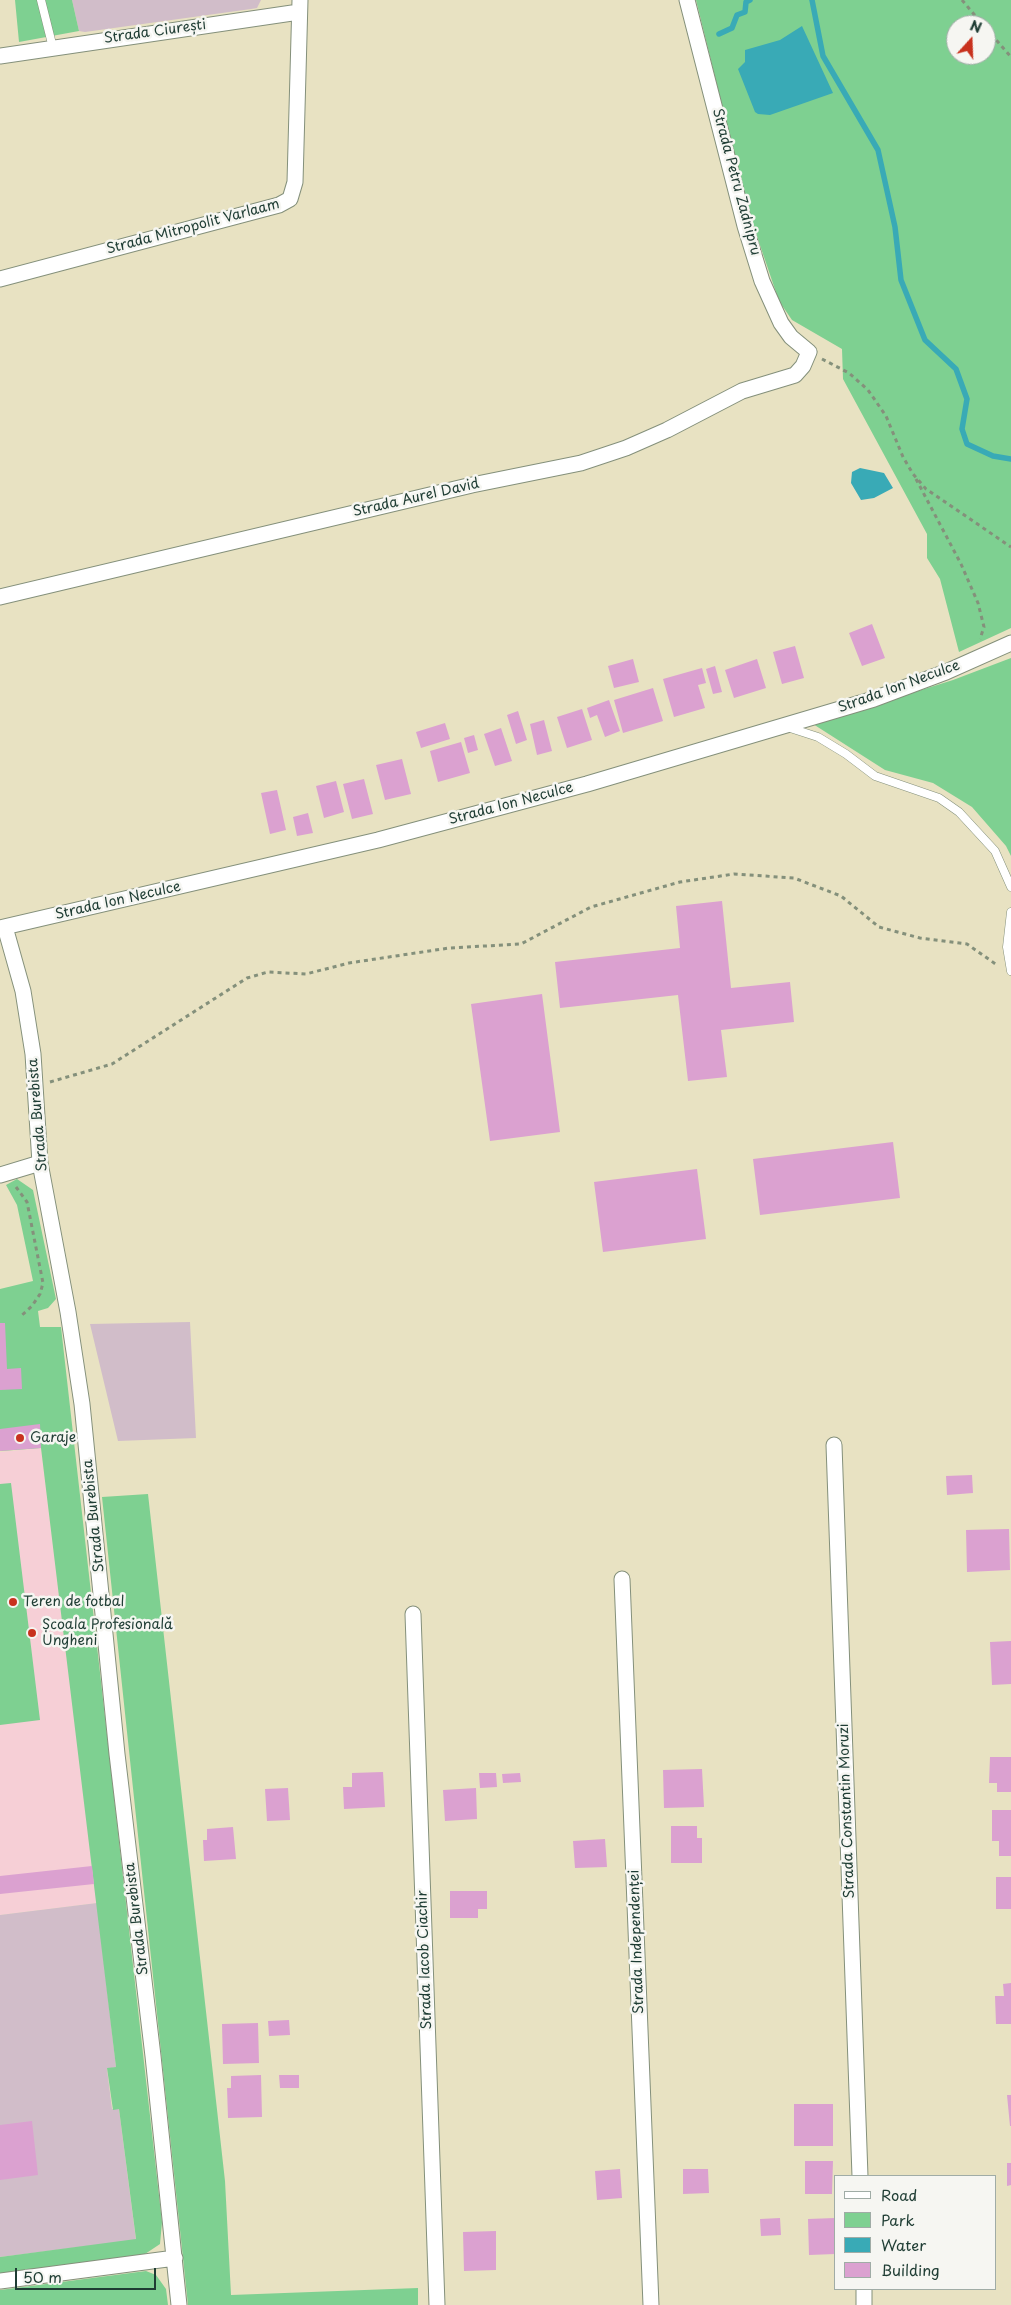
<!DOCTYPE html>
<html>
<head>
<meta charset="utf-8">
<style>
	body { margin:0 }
	#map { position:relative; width:1011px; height:2305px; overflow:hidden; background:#e8e2c2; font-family:"Playpen Sans",sans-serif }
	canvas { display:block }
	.legend { position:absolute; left:834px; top:2175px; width:162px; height:115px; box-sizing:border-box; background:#f6f6f2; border:1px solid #a0aca6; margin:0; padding:6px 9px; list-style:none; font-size:15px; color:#1f3d34 }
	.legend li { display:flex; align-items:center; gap:10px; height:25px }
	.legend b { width:25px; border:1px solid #a0aca6 }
	.north { position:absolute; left:946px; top:15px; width:50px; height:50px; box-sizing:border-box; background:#f6f6f2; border:1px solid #a0aca6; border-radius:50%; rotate:20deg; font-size:14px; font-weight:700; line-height:20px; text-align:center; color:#1f3d34 }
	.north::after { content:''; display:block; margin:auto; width:18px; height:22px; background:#c8321e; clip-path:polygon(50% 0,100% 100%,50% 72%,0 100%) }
	.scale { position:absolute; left:15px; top:2268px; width:141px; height:22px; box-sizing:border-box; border:2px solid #1f3d34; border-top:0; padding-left:6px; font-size:15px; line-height:18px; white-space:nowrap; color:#1f3d34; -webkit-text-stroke:4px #f6f6f2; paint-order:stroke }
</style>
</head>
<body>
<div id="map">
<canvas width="1011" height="2305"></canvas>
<ul class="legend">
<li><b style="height:6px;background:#fff"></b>Road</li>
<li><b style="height:14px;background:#7ed091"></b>Park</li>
<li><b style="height:14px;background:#39aab6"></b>Water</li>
<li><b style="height:14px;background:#dba1d0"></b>Building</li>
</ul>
<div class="north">N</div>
<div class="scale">50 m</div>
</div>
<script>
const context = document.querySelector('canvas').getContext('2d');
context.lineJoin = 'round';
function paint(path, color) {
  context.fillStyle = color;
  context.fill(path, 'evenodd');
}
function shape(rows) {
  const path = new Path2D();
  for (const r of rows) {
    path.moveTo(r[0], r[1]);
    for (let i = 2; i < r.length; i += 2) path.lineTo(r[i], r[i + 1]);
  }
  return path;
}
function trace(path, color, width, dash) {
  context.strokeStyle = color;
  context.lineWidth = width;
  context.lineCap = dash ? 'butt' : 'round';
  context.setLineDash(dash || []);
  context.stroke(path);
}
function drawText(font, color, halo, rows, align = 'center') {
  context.font = font + ' "Playpen Sans",sans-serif';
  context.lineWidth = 5;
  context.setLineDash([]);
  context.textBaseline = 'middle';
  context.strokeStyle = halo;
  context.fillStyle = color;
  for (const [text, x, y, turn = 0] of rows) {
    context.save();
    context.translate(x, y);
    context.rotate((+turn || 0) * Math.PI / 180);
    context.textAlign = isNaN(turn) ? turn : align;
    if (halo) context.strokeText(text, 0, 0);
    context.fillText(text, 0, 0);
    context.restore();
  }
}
paint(shape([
	[41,1448,97,1903,0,1915,0,1452]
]), '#f6cfd6');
paint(shape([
	[72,0,261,0,257,8,251,9,85,32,79,31],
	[190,1322,196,1438,118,1441,90,1324],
	[97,1903,116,2067,107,2069,112,2109,119,2109,136,2240,0,2257,0,1915]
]), '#d1bdc9');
paint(shape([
	[15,0,72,0,79,31,19,42],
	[696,0,1011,0,1011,628,959,652,940,579,927,558,927,534,843,379,842,349,792,320,779,301,748,210],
	[956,25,986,25,986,55,956,55],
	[1011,658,1011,856,1006,846,972,807,933,783,885,770,813,724,953,680],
	[17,1179,33,1190,56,1299,48,1308,38,1311,40,1327,61,1327,162,2222,160,2244,142,2256,0,2274,0,2257,136,2239,119,2109,113,2110,107,2068,116,2067,41,1448,0,1451,0,1289,33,1281,17,1205,6,1185],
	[11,1483,40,1720,0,1725,0,1484],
	[148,1494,225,2181,231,2295,418,2288,418,2305,188,2305,102,1497],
	[146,2271,156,2275,166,2289,168,2305,0,2305,0,2290]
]), '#7ed091');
paint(shape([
	[802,26,833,93,770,115,758,114,755,112,738,69,745,62,745,50,780,40],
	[860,468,884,473,893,488,874,498,861,500,851,483,852,472]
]), '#39aab6');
trace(shape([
	[812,0,823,56,878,150,895,227,901,280,925,340,956,369,967,399,962,429,967,444,993,456,1011,459],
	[719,34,732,28,737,15,745,12,746,2,750,0]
]), '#39aab6', 5.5);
paint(shape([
	[872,624,885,658,862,666,849,633],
	[795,646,804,678,782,684,773,652],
	[633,659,639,682,614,688,608,666],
	[757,659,766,688,734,698,725,670],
	[715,666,722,692,713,694,706,669],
	[702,668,706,683,698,685,705,708,674,717,663,679],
	[653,688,663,721,623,733,614,700],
	[609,700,620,731,605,737,597,715,590,718,587,708],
	[582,709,592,740,567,748,557,717],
	[518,711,527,740,516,744,507,715],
	[544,720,552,751,537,755,530,724],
	[445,723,450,739,421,748,416,732],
	[501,728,512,761,495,766,484,734],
	[474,735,478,750,468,753,464,738],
	[461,742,470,773,438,782,430,751],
	[402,759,411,794,385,800,376,765],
	[364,779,373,814,352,819,343,784],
	[336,781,344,812,324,818,316,786],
	[277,790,286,830,270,834,261,793],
	[308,813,313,833,297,836,293,817],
	[722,901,731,988,790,982,794,1022,721,1030,727,1077,688,1081,678,995,560,1008,555,962,680,948,676,906],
	[542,994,560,1132,490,1141,471,1004],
	[893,1142,900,1198,760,1215,753,1159],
	[697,1169,706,1239,603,1252,594,1182],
	[0,1323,5,1323,7,1369,21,1368,22,1389,0,1390],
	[40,1424,41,1448,0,1451,0,1429],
	[972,1475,973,1493,947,1495,946,1476],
	[1009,1529,1010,1570,967,1572,966,1530],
	[1011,1641,1011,1684,992,1685,990,1642],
	[990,1757,1011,1757,1011,1792,997,1792,997,1783,989,1783],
	[702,1769,704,1807,664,1808,663,1770],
	[383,1772,385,1807,344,1809,343,1787,352,1787,352,1773],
	[479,1773,496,1773,497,1787,480,1788],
	[520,1773,521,1782,503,1783,502,1774],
	[288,1788,290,1820,267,1821,265,1789],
	[476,1788,477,1819,445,1821,443,1790],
	[992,1810,1011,1810,1011,1856,999,1856,999,1841,992,1841],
	[671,1826,697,1826,697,1838,702,1838,702,1863,671,1863],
	[233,1827,236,1859,204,1861,203,1840,207,1840,207,1829],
	[605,1839,607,1867,575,1868,573,1841],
	[92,1866,94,1884,0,1894,0,1876],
	[996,1877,1011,1877,1011,1909,996,1909],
	[450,1891,487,1891,487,1909,478,1909,478,1918,450,1918],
	[1011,1983,1011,2024,996,2024,995,1996,1004,1996,1003,1984],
	[289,2020,290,2035,269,2036,268,2021],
	[258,2023,259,2063,223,2064,222,2024],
	[261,2075,262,2117,228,2118,227,2088,231,2088,231,2076],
	[279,2075,299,2075,299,2088,280,2088],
	[1007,2095,1011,2095,1011,2126,1010,2126],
	[794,2104,833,2104,833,2146,794,2146],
	[32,2121,38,2175,0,2180,0,2125],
	[805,2161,833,2161,832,2194,805,2194],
	[1007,2163,1011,2163,1011,2185,1007,2186],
	[620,2169,622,2198,597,2200,595,2171],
	[683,2169,708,2169,709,2193,683,2194],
	[780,2218,781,2235,761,2236,760,2219],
	[835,2218,835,2254,809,2255,808,2219],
	[496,2231,496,2270,464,2271,463,2232]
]), '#dba1d0');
const lane = shape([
	[41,0,53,48],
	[787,727,818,737,846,754,875,776,939,798,959,812,995,851,1011,887],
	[1011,912,1007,947,1011,971]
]);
const street = shape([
	[0,56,299,12],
	[0,279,279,205,290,199,295,182,300,0],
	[0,597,472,485,581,463,626,448,667,430,742,391,795,375,803,366,809,352,791,337,781,323,762,281,745,226,687,0],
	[5,927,23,991,33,1054,40,1163,68,1312,82,1404,117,1754,153,2056,179,2305],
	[0,928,378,840,587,784,874,699,946,672,1011,643],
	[0,1175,40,1163],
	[834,1445,860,2176],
	[622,1579,651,2305],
	[413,1614,437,2305],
	[0,2281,175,2258],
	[864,2289,864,2305]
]);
trace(lane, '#84907b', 9);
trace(street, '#84907b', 17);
trace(shape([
	[962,0,983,25],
	[986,28,1011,57],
	[822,359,849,373,868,390,886,416,903,457,913,474,926,489,1011,547],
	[916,479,961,564,978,603,984,627,980,639],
	[50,1082,112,1064,247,978,268,972,306,974,349,963,449,948,521,944,591,907,680,882,734,874,794,878,841,896,879,927,920,938,967,944,997,965],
	[16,1187,27,1202,43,1283,40,1294,32,1306,21,1316]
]), '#84907b', 3, [4, 4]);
trace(lane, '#fff', 8);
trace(street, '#fff', 15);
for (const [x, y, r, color] of [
	[20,1438,5,"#c8321e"],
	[13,1602,5,"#c8321e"],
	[32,1633,5,"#c8321e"]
]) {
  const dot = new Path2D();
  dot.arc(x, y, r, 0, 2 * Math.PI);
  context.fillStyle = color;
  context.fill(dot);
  trace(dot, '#f6f6f2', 2);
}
drawText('14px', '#1f3d34', '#f6f6f2', [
	["Strada Ciurești",155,32,-8],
	["Strada Petru Zadnipru",736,182,75],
	["Strada Mitropolit Varlaam",193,227,-15],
	["Strada Aurel David",416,498,-13],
	["Strada Ion Neculce",899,687,-20],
	["Strada Ion Neculce",511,804,-15],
	["Strada Ion Neculce",118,901,-13],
	["Strada Burebista",38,1115,-95],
	["Strada Burebista",94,1516,-96],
	["Strada Constantin Moruzi",847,1811,-92],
	["Strada Burebista",137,1919,-97],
	["Strada Independenței",637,1942,-92],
	["Strada Iacob Ciachir",425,1960,-92]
]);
drawText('14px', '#1f3d34', '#f6f6f2', [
	["Garaje",30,1438],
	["Teren de fotbal",23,1602],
	["Școala Profesională",42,1625],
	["Ungheni",42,1641]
], 'left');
</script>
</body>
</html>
